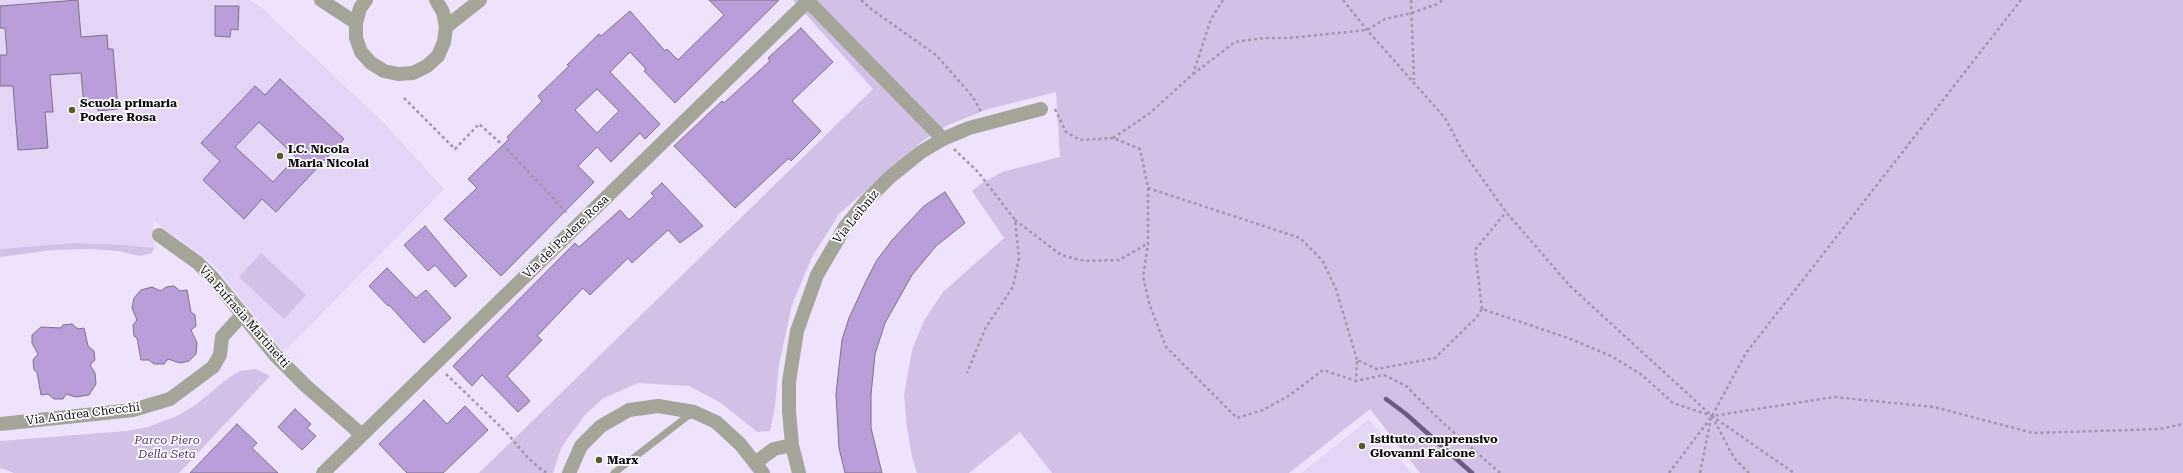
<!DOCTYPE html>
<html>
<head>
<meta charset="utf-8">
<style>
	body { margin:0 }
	canvas { display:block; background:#eee2fc }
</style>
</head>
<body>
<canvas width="2183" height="473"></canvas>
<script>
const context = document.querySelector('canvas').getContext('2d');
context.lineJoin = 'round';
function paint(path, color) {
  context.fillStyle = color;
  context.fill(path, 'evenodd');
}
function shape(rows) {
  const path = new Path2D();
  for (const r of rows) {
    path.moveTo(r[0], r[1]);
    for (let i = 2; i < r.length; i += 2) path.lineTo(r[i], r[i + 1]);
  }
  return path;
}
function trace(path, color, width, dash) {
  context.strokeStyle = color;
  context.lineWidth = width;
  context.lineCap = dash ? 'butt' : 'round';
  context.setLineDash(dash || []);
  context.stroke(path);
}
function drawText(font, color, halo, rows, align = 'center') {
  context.font = font + ' "Roboto Serif",serif';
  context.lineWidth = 3.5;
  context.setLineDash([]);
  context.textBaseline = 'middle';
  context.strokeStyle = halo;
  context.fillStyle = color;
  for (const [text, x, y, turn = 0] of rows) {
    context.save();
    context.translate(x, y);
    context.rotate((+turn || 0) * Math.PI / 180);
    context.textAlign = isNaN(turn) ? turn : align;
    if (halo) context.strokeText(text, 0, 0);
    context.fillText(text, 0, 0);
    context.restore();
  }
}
paint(shape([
	[0,0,250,0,263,9,383,122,444,189,282,354,270,334,213,264,153,220,154,248,76,243,0,249],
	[1369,419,1411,473,1301,473]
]), '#e4d5f6');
paint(shape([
	[793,0,2183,0,2183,473,1420,473,1370,409,1289,473,1052,473,1020,432,969,473,917,473,912,457,907,428,904,395,912,350,924,321,943,292,1004,238,972,191,984,182,1002,172,1060,157,1056,92,988,109,946,126,921,142,839,214,812,257,792,305,779,364,775,407,770,431,757,432,721,403,689,386,638,383,602,399,584,416,561,448,553,473,479,473,873,89],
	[76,243,122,245,154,248,152,253,139,256,119,251,91,249,53,250,0,257,0,249],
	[261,253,306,295,284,319,239,277],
	[255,369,270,376,179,473,14,473,0,468,0,441,126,431,148,427,177,416,197,404,228,378,240,371]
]), '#d2c0e7');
trace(shape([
	[1386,399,1406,414,1472,473]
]), '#6e5983', 4.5);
const building = shape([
	[78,0,81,37,107,35,108,49,113,49,118,109,98,111,98,104,84,106,81,73,50,75,53,112,45,112,48,148,18,150,13,86,0,86,0,55,7,55,5,28,0,28,0,6,78,0],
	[709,0,779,0,675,103,644,71,646,69,630,52,610,72,660,124,645,139,640,133,611,162,597,147,578,166,594,182,501,276,444,219,477,188,468,179,509,139,507,137,542,101,538,96,569,66,567,65,599,34,601,36,630,11,665,51,667,49,678,60,724,15,709,0],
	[597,89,619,111,597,133,575,110,597,89],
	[215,6,239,6,238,30,231,29,230,37,215,36,215,6],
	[801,28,833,62,792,101,821,131,791,161,789,158,735,208,674,146,722,101,724,103,770,61,768,58,801,28],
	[280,79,344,139,276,212,262,199,244,219,203,180,220,161,201,143,255,86,265,95,280,79],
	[259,122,296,157,273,182,235,147,259,122],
	[662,183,703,226,680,243,668,230,632,263,628,258,590,295,583,288,537,336,542,340,507,376,530,401,518,412,482,375,472,386,453,366,575,243,579,247,620,210,629,220,654,196,651,193,662,183],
	[945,192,965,223,936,246,912,275,885,323,875,354,871,395,871,428,882,473,845,473,839,448,836,394,842,340,849,318,867,279,877,260,893,239,924,206,945,192],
	[425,226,467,276,455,287,435,265,428,271,404,245,425,226],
	[387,268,416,298,426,290,451,318,424,343,389,305,388,306,369,286,387,268],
	[174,286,180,291,187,290,191,312,195,315,196,326,191,330,197,343,196,354,189,361,180,363,168,359,164,364,154,364,149,360,141,360,137,338,134,336,133,325,137,320,132,308,134,298,141,290,152,287,161,291,166,287,174,286],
	[72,324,78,329,84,328,88,346,94,351,95,360,90,365,95,373,96,384,89,395,76,397,66,394,63,399,54,399,48,394,41,395,37,372,34,370,33,360,38,354,32,343,32,335,41,327,61,328,63,325,72,324],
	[424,400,447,424,465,406,488,430,443,473,407,473,379,444,424,400],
	[295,409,311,424,307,428,316,436,302,450,278,427,295,409],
	[237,424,257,443,252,448,278,473,190,473,237,424]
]);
paint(building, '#ba9ed9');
trace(building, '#7c7188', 1);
trace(shape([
	[861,0,871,9,936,55,973,97,981,112],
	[1223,0,1211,19,1193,74,1150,113,1113,138,1140,149,1148,188,1148,244,1143,277,1150,306,1166,347,1237,418,1263,410,1290,395,1323,370,1356,381],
	[1343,0,1367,30,1445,118,1462,150,1506,212,1570,286,1712,416,1794,473],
	[1411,0,1414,80],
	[1193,74,1235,42,1264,38,1289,38,1367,30,1385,19,1412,13,1437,4,1443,0],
	[404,98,455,149,479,124,505,147,568,214],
	[1055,109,1066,132,1080,140,1113,138],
	[954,149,978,172,1015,220,1019,258,1013,287,986,327,967,373],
	[1148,188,1300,238,1322,260,1336,289,1357,360],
	[1015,220,1061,255,1085,261,1119,260,1147,244],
	[1482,309,1475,250,1506,212],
	[446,374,507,433,528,458,543,471,549,473],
	[1712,416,1734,458,1749,473],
	[1500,473,1441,421,1406,386,1384,375,1356,381,1357,360,1377,369,1435,358,1477,317,1482,309,1571,339,1613,357,1642,375,1673,403,1712,416,1834,397,1934,407,2033,433,2160,429,2183,424],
	[1669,473,1712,416,1746,353,2021,0],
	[1700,473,1711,418]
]), '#a096aa', 2.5, [3, 3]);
trace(shape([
	[614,473,693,412]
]), '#a4a498', 7);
trace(shape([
	[321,0,356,23],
	[366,0,360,8,356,23,356,38,361,52,371,63,384,71,398,74,413,73,427,66,438,56,444,42,446,27,443,12,436,0],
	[446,27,480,0],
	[159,235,198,263,213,278,275,355,306,386,362,435],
	[0,424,133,410,170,399,213,367,220,355,222,337,242,315],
	[792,445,789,411,789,382,797,331,817,275,845,227,866,201,890,177,921,152,943,139,969,128,1041,109],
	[755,463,774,449,792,445,799,473],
	[323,473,808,1,943,139],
	[569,473,581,446,601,426,629,410,658,406,694,412,716,422,740,444,763,473]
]), '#a4a498', 14);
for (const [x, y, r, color] of [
	[72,110,4,"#5a5825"],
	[280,156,4,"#5a5825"],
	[1362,446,4,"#5a5825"],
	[599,460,4,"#5a5825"]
]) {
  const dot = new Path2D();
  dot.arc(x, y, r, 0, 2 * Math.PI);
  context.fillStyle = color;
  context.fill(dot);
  trace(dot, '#fff', 1.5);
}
drawText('bold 12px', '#0e0a12', '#fff', [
	["Scuola primaria",80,103],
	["Podere Rosa",80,117],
	["I.C. Nicola",288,149],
	["Maria Nicolai",288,163],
	["Istituto comprensivo",1370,439],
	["Giovanni Falcone",1370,453],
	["Marx",607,460]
], 'left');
drawText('12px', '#0e0a12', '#fff', [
	["Via Leibniz",856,217,-51],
	["Via del Podere Rosa",566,237,-44],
	["Via Eufrasia Martinetti",244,317,49],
	["Via Andrea Checchi",83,414,-7]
]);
drawText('italic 12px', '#5c367d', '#fff', [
	["Parco Piero",167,440],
	["Della Seta",167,454]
]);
</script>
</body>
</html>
